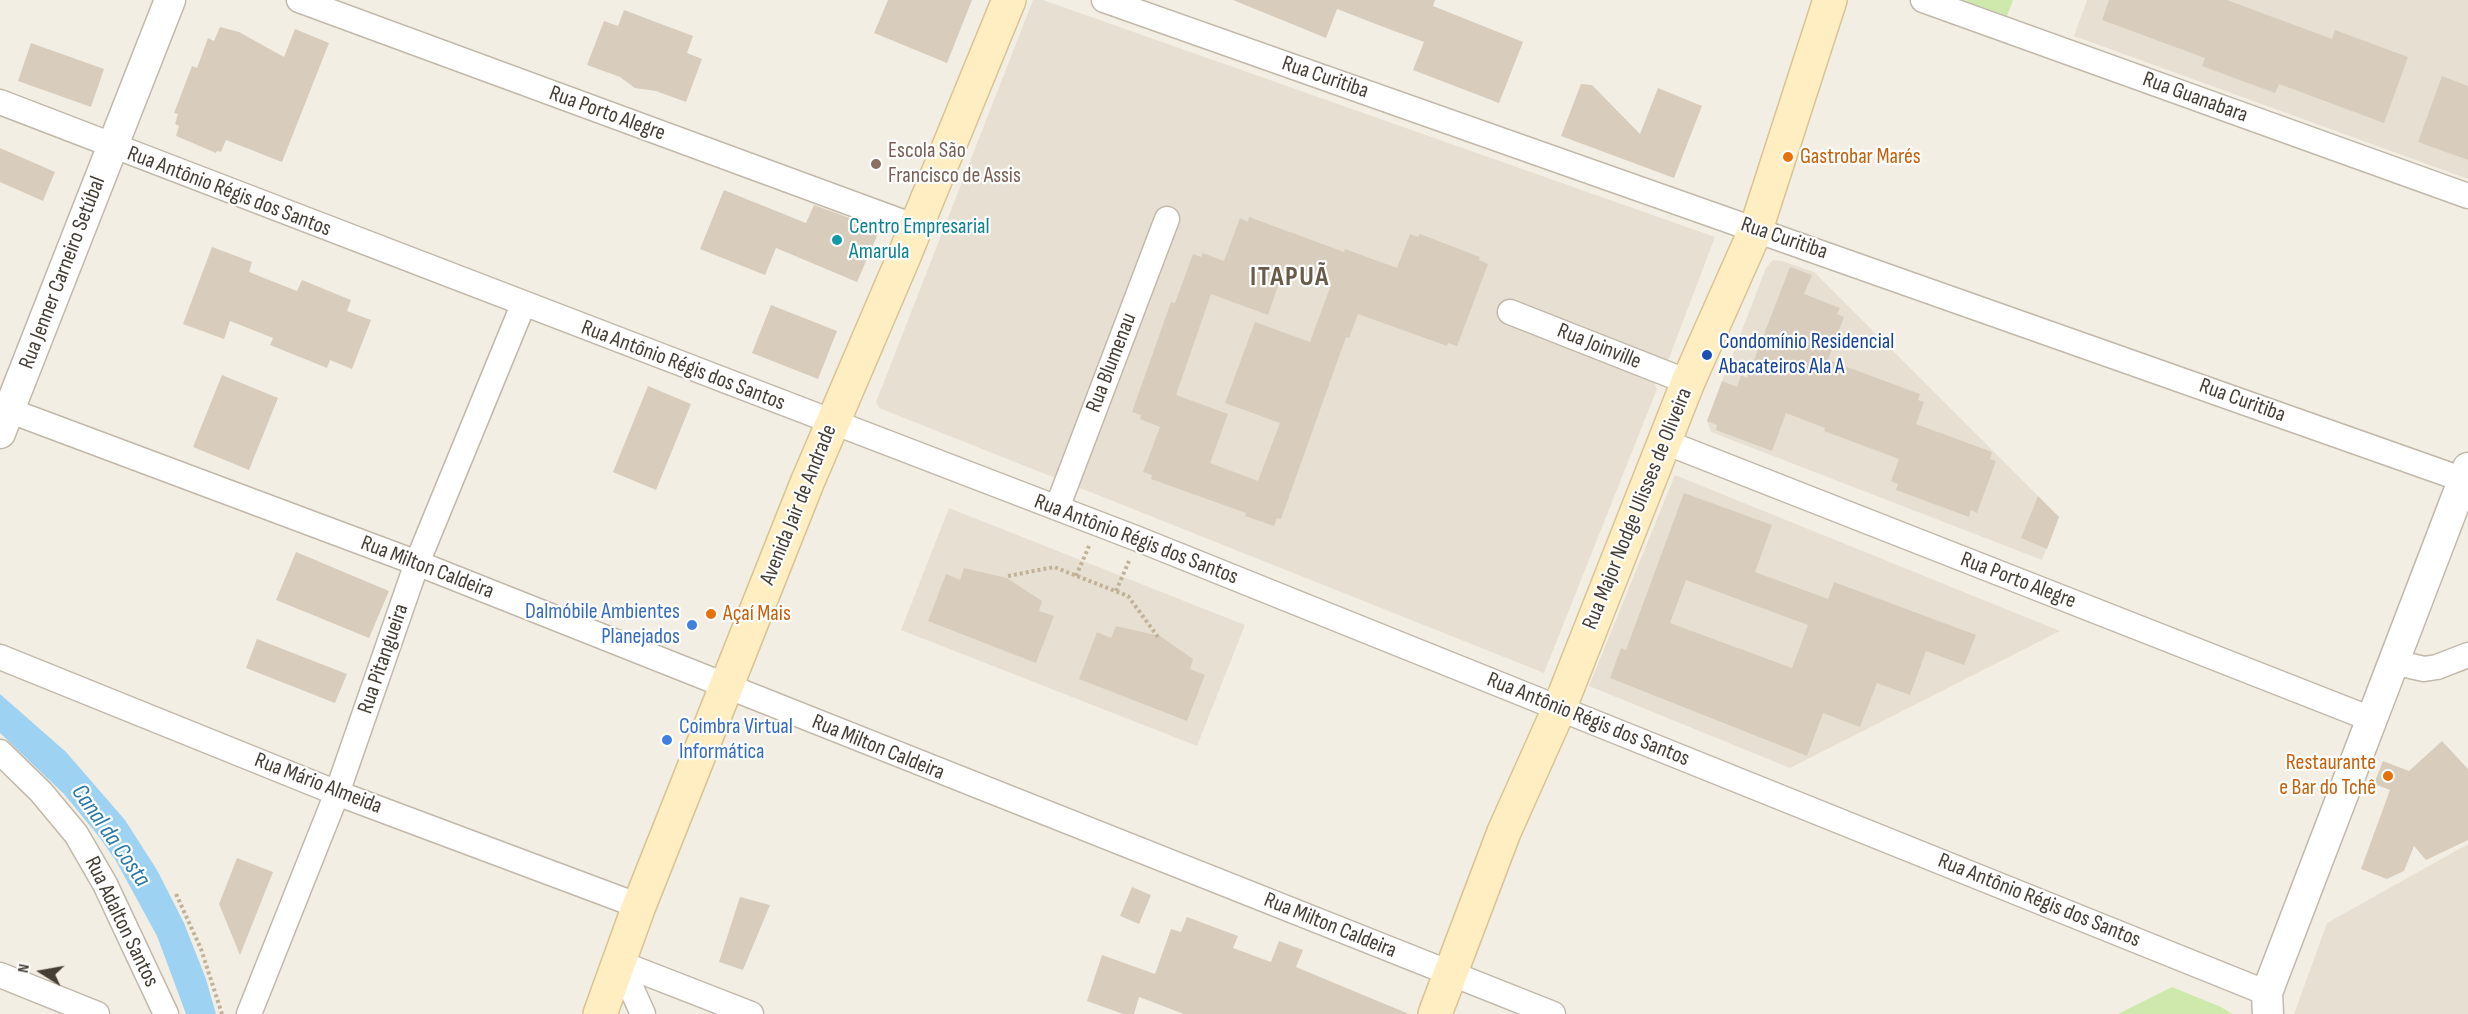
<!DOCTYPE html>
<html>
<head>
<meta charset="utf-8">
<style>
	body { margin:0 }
	#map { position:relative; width:2468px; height:1014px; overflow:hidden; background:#f3eee4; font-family:"Sofia Sans Condensed",sans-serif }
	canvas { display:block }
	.north { position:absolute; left:12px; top:942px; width:60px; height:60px; -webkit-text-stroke:4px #fff; paint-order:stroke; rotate:281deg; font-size:16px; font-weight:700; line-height:24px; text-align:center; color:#453e34 }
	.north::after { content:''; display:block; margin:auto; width:21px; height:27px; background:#453e34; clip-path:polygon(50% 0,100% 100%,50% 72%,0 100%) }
</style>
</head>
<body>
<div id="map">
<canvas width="2468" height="1014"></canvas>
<div class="north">N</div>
</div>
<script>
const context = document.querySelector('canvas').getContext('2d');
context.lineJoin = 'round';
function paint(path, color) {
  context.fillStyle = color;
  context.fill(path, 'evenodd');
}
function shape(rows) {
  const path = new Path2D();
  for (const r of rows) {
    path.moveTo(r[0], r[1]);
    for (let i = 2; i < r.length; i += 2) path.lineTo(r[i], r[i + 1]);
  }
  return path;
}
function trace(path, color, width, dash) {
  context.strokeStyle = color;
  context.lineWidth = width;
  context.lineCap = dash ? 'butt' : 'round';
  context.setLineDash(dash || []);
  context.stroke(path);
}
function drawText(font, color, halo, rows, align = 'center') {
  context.font = font + ' "Sofia Sans Condensed",sans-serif';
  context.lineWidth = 4.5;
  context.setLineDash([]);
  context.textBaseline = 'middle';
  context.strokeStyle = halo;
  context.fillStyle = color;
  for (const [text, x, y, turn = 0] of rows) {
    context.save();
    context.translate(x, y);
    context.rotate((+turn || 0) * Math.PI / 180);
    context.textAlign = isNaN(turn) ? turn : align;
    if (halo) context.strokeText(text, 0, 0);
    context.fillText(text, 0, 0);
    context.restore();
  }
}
paint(shape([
	[1033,0,1043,0,1715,237,1668,361,1659,365,1653,380,1657,389,1544,673,1085,490,1074,486,1058,472,1055,478,879,408,876,402],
	[2087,0,2468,0,2468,179,2074,36],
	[1773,260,1782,261,1814,272,2059,517,2042,560,1711,432,1707,421,1766,268],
	[1675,475,2060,631,1790,768,1589,686],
	[949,508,1245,625,1197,746,901,630],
	[2468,844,2468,1014,2294,1014,2327,923]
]), '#e7e0d2');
paint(shape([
	[1963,0,2013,0,2007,16],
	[2172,987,2221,1007,2232,1014,2118,1014]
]), '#cee9ab');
paint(shape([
	[0,694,66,752,125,820,157,870,184,923,206,979,216,1014,186,1014,157,936,116,861,100,838,64,794,0,733]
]), '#9dd2f2');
paint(shape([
	[888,0,972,0,947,63,874,33],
	[1233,0,1435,0,1433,6,1523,42,1499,103,1413,70,1424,42,1373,23,1337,9,1326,38],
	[2109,0,2227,0,2332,39,2335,30,2408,57,2384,123,2279,84,2275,93,2202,66,2205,58,2102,20],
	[624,10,693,36,687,53,702,59,686,102,656,91,635,88,620,77,587,65,604,21,618,26],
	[220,27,239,32,284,57,295,29,329,43,282,162,226,140,221,152,217,151,216,153,176,136,179,126,175,124,178,114,174,113,192,66,197,68,208,38,214,41],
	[31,43,104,69,91,107,18,81],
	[2442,76,2468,86,2468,160,2418,142],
	[1581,84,1592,85,1640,134,1658,88,1702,106,1674,178,1561,136],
	[0,148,55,172,43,201,0,182],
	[724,190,806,223,814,205,880,229,857,282,776,248,765,275,700,249],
	[1249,217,1344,252,1345,249,1397,268,1410,234,1418,237,1420,234,1480,257,1479,260,1488,264,1457,346,1448,343,1447,346,1358,314,1349,338,1346,337,1281,519,1277,518,1274,526,1245,516,1246,513,1151,479,1152,475,1143,472,1160,427,1140,419,1141,415,1132,412,1171,302,1175,303,1193,254,1201,257,1203,253,1224,261,1240,218,1248,222],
	[1284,268,1331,285,1310,342,1255,322,1225,403,1280,423,1258,481,1210,463,1228,414,1176,395,1211,294,1268,315],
	[212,247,252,262,249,272,297,291,302,280,351,300,347,311,371,320,352,369,330,360,327,368,270,345,273,338,230,321,224,339,183,324],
	[1790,267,1812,275,1804,294,1840,308,1837,314,1844,317,1828,360,1920,394,1918,400,1924,402,1916,424,1992,452,1990,459,1996,461,1977,513,1971,510,1969,517,1896,490,1898,484,1891,481,1899,459,1824,431,1825,428,1786,413,1772,451,1716,430,1717,425,1707,421,1722,381,1737,387,1741,375,1747,378],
	[771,305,837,331,818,379,752,353],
	[222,375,278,398,249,470,193,447],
	[648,386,691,404,656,490,613,472],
	[1684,493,1772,525,1755,572,1828,599,1834,582,1976,635,1964,665,1926,651,1910,695,1877,683,1860,727,1823,713,1807,756,1610,678,1621,648,1626,650],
	[1686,580,1808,625,1792,668,1670,623],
	[2038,496,2059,517,2047,549,2021,538],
	[296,552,389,591,369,638,276,600],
	[964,568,1007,578,1042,601,1039,611,1054,616,1036,663,928,621,946,574,960,580],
	[1116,626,1160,636,1193,659,1190,669,1205,675,1187,721,1079,679,1097,632,1111,638],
	[257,639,347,674,335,703,246,668],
	[2442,741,2468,769,2468,840,2426,860,2414,846,2404,871,2387,879,2361,869,2390,790,2374,784,2383,761,2409,771],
	[237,858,273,872,240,955,219,904],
	[1132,887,1151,895,1139,924,1120,916],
	[740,897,770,905,743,970,719,962],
	[1187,917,1238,936,1233,948,1271,962,1279,941,1303,950,1296,967,1409,1014,1184,1014,1139,997,1134,1014,1123,1014,1087,1001,1102,955,1155,974,1171,929,1181,932]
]), '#d8ccbc');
const minor = shape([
	[299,0,916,227],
	[1104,0,2464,480],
	[1923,0,2468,196],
	[0,102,1138,539,2267,993],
	[1510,312,1688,382],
	[0,407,417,563,1553,1014],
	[1665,442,2371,719],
	[1057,508,1167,219],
	[0,657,337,793,639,906],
	[2393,662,2424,669,2437,667,2468,655],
	[0,752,41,792,76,834,105,884,166,1014],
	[620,963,751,1014],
	[620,963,643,1014],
	[0,975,97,1014],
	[249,1014,337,793,417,563,523,305]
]);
const tertiary = shape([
	[0,433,170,0],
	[2268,1014,2267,993,2271,982,2468,468]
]);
const secondary = shape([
	[600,1014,639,906,807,483,902,261,1009,0],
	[1435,1014,1504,832,1559,709,1688,382,1756,229,1830,0]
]);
trace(minor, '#c1b8a9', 27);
trace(tertiary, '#c1b8a9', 33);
trace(secondary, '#d8c394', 36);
trace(shape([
	[1008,576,1054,567,1128,596,1158,637],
	[1076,576,1089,546],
	[1116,591,1129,561],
	[176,894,201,949,222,1014]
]), '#c1b197', 4, [3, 3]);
trace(minor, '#fff', 24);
trace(tertiary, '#fff', 30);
trace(secondary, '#ffeec1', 33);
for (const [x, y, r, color] of [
	[1788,157,6,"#e8710a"],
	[876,164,6,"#8d6e63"],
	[837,240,6,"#0f9aa8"],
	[1707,355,6,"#1a4fb4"],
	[711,614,6,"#e8710a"],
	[692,625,6,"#3f7fe0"],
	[667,740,6,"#3f7fe0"],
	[2388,776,6,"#e8710a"]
]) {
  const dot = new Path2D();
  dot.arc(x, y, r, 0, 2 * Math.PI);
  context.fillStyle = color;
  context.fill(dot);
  trace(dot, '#fff', 2);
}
drawText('22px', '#453e34', '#fff', [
	["Rua Curitiba",1325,78,19],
	["Rua Guanabara",2195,98,20],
	["Rua Porto Alegre",607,114,20],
	["Rua Antônio Régis dos Santos",229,192,21],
	["Rua Curitiba",1784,239,19],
	["Rua Jenner Carneiro Setúbal",63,273,-69],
	["Rua Joinville",1599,347,22],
	["Rua Blumenau",1112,363,-69],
	["Rua Antônio Régis dos Santos",683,366,21],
	["Rua Curitiba",2242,401,20],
	["Avenida Jair de Andrade",799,505,-68],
	["Rua Major Nodge Ulisses de Oliveira",1638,509,-68],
	["Rua Antônio Régis dos Santos",1136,540,21],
	["Rua Milton Caldeira",427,568,21],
	["Rua Porto Alegre",2018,581,21],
	["Rua Pitangueira",384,659,-71],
	["Rua Antônio Régis dos Santos",1588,720,22],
	["Rua Milton Caldeira",878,748,22],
	["Rua Mário Almeida",318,784,21],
	["Rua Antônio Régis dos Santos",2039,901,22],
	["Rua Adalton Santos",121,922,64],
	["Rua Milton Caldeira",1330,926,22]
]);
drawText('22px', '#785e54', '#fff', [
	["Escola São",888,151],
	["Francisco de Assis",888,176]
], 'left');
drawText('22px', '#c56008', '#fff', [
	["Gastrobar Marés",1800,157],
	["Açaí Mais",723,614],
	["Restaurante",2376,763,"right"],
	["e Bar do Tchê",2376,788,"right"]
], 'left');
drawText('22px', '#0d838f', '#fff', [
	["Centro Empresarial",849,227],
	["Amarula",849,252]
], 'left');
drawText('22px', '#164399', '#fff', [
	["Condomínio Residencial",1719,342],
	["Abacateiros Ala A",1719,367]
], 'left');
drawText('22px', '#366cbe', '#fff', [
	["Dalmóbile Ambientes",680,612],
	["Planejados",680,637],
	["Coimbra Virtual",679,727,"left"],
	["Informática",679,752,"left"]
], 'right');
drawText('italic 24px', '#2878ac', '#fff', [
	["Canal da Costa",110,836,55]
]);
context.letterSpacing = '1.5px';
drawText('bold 28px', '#685b4a', '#fff', [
	["ITAPUÃ",1290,278]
]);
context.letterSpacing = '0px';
</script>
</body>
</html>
